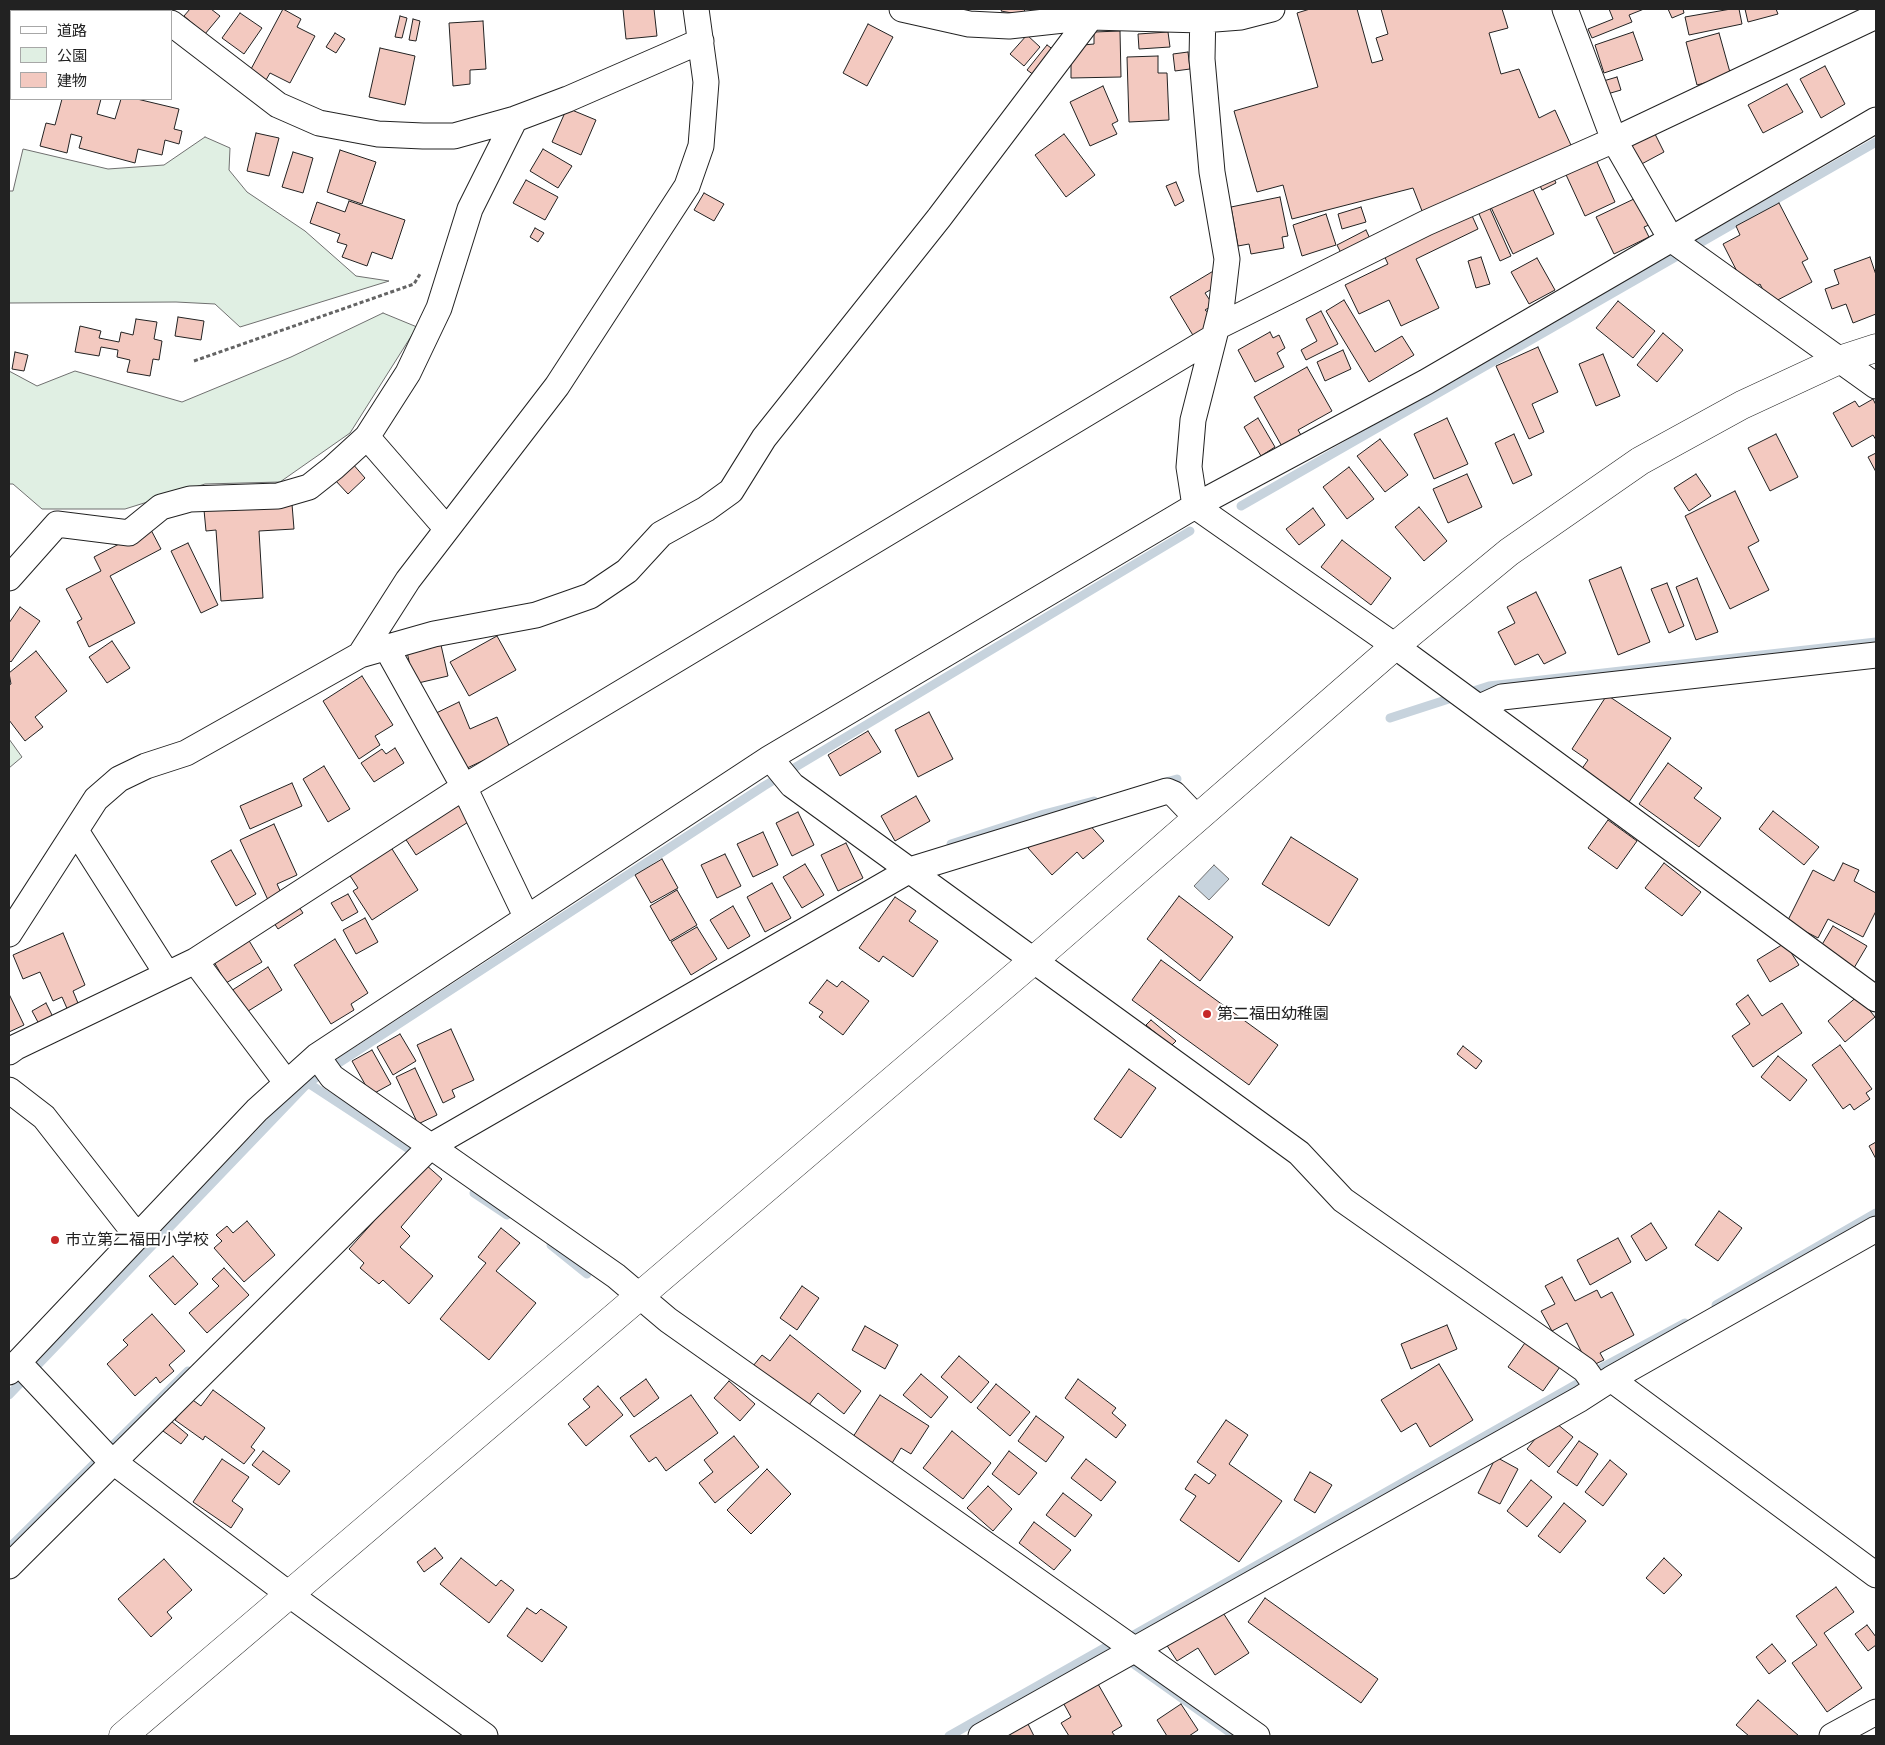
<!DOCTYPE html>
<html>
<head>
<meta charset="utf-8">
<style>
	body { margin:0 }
	#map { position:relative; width:1885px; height:1745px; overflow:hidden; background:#fff; font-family:Rubik,"Noto Sans JP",sans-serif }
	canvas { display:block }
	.frame { position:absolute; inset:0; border:10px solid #222; pointer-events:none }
	.legend { position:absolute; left:10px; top:10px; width:162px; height:90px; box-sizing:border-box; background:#fff; border:1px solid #a7a7a7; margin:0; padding:6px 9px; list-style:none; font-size:15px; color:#222 }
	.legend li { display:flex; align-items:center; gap:10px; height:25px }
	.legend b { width:25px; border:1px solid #a7a7a7 }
</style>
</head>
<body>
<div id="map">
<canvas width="1885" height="1745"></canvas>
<div class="frame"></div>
<ul class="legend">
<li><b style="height:6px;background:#fff"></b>道路</li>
<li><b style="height:14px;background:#e0efe3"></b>公園</li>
<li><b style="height:14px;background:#f3c9c0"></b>建物</li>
</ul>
</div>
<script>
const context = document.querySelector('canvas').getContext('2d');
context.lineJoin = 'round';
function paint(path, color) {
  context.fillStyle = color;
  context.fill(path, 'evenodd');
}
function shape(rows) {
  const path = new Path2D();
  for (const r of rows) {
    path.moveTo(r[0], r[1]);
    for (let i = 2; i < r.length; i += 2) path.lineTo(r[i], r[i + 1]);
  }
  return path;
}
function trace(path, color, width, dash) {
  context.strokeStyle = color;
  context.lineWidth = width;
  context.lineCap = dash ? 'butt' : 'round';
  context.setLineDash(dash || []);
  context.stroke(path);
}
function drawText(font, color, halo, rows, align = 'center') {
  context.font = font + ' Rubik,"Noto Sans JP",sans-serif';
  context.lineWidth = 4;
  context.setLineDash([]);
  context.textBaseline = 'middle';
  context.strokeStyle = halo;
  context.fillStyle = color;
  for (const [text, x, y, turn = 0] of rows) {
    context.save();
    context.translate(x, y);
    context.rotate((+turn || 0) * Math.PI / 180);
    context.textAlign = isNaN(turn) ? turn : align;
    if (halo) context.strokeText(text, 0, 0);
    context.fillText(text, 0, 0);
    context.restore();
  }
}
const green = shape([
	[205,137,230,148,229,170,247,192,305,231,356,276,389,281,240,327,215,304,176,302,9,303,9,191,13,191,23,149,108,169,164,165,205,137],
	[383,313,417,327,350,433,280,482,205,484,125,509,42,509,13,484,9,484,9,371,37,386,75,371,182,402,291,357,383,313],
	[9,739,22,757,9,768,9,739]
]);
paint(green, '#e0efe3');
trace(green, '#6f6f6f', 1);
const water = shape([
	[1214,865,1229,879,1209,900,1194,886,1214,865]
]);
paint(water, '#c7d3dd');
trace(water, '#6f6f6f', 1);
trace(shape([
	[1241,506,1876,142],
	[1390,718,1489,686,1876,642],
	[1162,783,1177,779],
	[951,844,1044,814,1094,801],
	[308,1083,415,1153],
	[474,1193,507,1215],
	[551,1245,587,1274],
	[1716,1305,1876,1213],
	[9,1395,308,1083,764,786,1190,531],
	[9,1548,188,1371],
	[1124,1657,1235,1736],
	[949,1736,1108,1646,1132,1636,1577,1384,1603,1367,1685,1323]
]), '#c7d3dd', 9);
const building = shape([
	[190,9,211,9,220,16,205,34,184,16,190,9],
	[283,9,301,19,297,27,315,36,290,83,270,73,266,80,250,71,283,9],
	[623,9,654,9,657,36,626,39,623,9],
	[1002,9,1025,9,1023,15,1001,11,1002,9],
	[1310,9,1357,9,1372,63,1383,60,1376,38,1388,34,1381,9,1502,9,1508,28,1489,33,1501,74,1519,69,1539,118,1555,110,1575,154,1426,221,1413,188,1292,219,1283,185,1257,192,1234,111,1318,87,1297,13,1310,9],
	[1609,9,1644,9,1629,15,1632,22,1592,38,1588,29,1613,19,1609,9],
	[1668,9,1683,9,1684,13,1672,18,1668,9],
	[1731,9,1739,9,1742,24,1689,35,1685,17,1731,9],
	[1745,9,1776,9,1778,14,1748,22,1745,9],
	[240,13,262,28,244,54,222,38,240,13],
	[400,16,407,18,402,38,395,37,400,16],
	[413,19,420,21,416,41,409,40,413,19],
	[483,21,486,69,470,70,470,84,453,86,449,23,483,21],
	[868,24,893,37,867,86,843,73,868,24],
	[1120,31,1121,77,1071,78,1071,62,1083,45,1094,44,1094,32,1120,31],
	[1168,32,1170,47,1139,49,1138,34,1168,32],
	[1633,32,1643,60,1604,73,1595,45,1633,32],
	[335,33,345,39,336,53,326,47,335,33],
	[1719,33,1731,76,1697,85,1686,42,1719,33],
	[1027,35,1040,47,1024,66,1010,54,1027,35],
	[1047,45,1054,50,1034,75,1027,70,1047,45],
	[380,48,415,56,405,105,369,97,380,48],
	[1188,52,1190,69,1175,71,1173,54,1188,52],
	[1158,56,1158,73,1167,73,1169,120,1129,122,1127,57,1158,56],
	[9,60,11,60,9,74,9,60],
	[1825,66,1845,104,1821,118,1800,79,1825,66],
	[1617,77,1621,90,1604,95,1600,82,1617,77],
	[1787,84,1803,112,1763,133,1748,105,1787,84],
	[1103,86,1118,121,1112,124,1117,134,1090,146,1070,102,1103,86],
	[62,99,101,99,97,114,115,119,121,99,137,99,179,109,174,129,182,131,179,144,165,140,162,155,138,149,135,163,79,148,82,137,71,134,67,153,40,146,46,123,55,125,62,99],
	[567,108,596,120,581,155,552,142,567,108],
	[1653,130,1664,152,1636,167,1625,144,1653,130],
	[256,133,279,138,269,176,247,171,256,133],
	[1064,134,1095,175,1066,197,1035,155,1064,134],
	[543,149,572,166,558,188,530,171,543,149],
	[340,150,376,162,362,204,327,192,340,150],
	[293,152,313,158,303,193,282,187,293,152],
	[1593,153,1615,202,1585,216,1562,166,1593,153],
	[1551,172,1556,183,1542,190,1537,179,1551,172],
	[526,180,558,197,545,220,513,203,526,180],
	[1176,182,1184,201,1175,206,1166,186,1176,182],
	[1530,183,1554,234,1513,254,1489,203,1530,183],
	[704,193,724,204,714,221,694,210,704,193],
	[1280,197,1288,236,1282,237,1284,248,1251,254,1249,244,1238,246,1231,207,1280,197],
	[1636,198,1649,225,1644,227,1649,237,1614,254,1596,217,1636,198],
	[349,201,405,220,392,259,372,252,367,266,342,257,347,245,337,242,340,234,310,223,317,202,345,212,349,201],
	[1487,202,1511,256,1500,261,1476,207,1487,202],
	[1779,203,1808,259,1802,262,1812,282,1770,304,1760,284,1747,291,1723,244,1740,235,1736,226,1779,203],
	[1361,207,1366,222,1342,229,1338,214,1361,207],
	[1469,209,1478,229,1416,259,1439,308,1401,326,1389,300,1359,314,1345,285,1388,264,1382,251,1469,209],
	[1326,214,1336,245,1302,256,1293,225,1326,214],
	[535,228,544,233,538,242,530,237,535,228],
	[1366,230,1373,245,1344,259,1337,245,1366,230],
	[1481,257,1490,284,1476,288,1468,261,1481,257],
	[1870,257,1876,275,1876,314,1853,323,1846,304,1832,309,1825,289,1839,284,1834,270,1870,257],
	[1537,258,1555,290,1529,304,1511,272,1537,258],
	[1215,270,1217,286,1205,293,1213,305,1205,310,1210,314,1208,328,1194,337,1170,297,1215,270],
	[1344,300,1375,352,1402,336,1414,355,1369,382,1326,311,1344,300],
	[1618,301,1655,331,1633,358,1596,328,1618,301],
	[1321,311,1338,344,1306,360,1301,350,1317,341,1306,319,1321,311],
	[178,317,204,321,201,340,175,336,178,317],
	[136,319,157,322,154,339,162,341,159,360,153,359,150,376,127,372,130,360,117,357,118,350,101,347,99,356,75,352,80,326,101,331,99,338,119,342,121,332,133,335,136,319],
	[1270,332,1273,338,1279,335,1285,348,1277,353,1284,367,1255,382,1238,350,1270,332],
	[1663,333,1683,350,1657,382,1637,365,1663,333],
	[1538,347,1558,392,1532,404,1544,432,1529,439,1496,366,1538,347],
	[1343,350,1351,369,1325,381,1317,362,1343,350],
	[15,352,28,355,24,371,12,369,15,352],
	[1603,354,1620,396,1596,406,1579,364,1603,354],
	[1307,367,1332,411,1298,430,1304,440,1284,450,1254,397,1307,367],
	[1873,399,1876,405,1876,440,1873,435,1852,447,1833,413,1855,401,1859,407,1873,399],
	[1258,418,1275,447,1261,456,1244,427,1258,418],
	[1447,418,1468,464,1434,479,1414,434,1447,418],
	[1514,434,1532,475,1513,484,1495,443,1514,434],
	[1776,434,1798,477,1770,491,1748,448,1776,434],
	[1380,439,1408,475,1385,492,1357,456,1380,439],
	[1876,453,1876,472,1868,457,1876,453],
	[352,463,365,478,348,494,335,480,352,463],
	[1349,467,1374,499,1347,519,1323,487,1349,467],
	[1467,474,1482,507,1448,523,1433,489,1467,474],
	[1696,474,1711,496,1689,511,1674,488,1696,474],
	[1735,491,1759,541,1748,547,1769,590,1730,609,1685,516,1735,491],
	[292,504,294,529,259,531,263,598,221,601,216,530,206,531,204,510,292,504],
	[1419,507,1447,541,1424,561,1395,527,1419,507],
	[1313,508,1325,525,1299,545,1286,529,1313,508],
	[150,528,161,549,110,576,135,623,89,647,77,622,82,619,66,589,101,571,94,557,150,528],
	[1342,540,1391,578,1371,605,1321,567,1342,540],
	[188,543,218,605,201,613,171,551,188,543],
	[1621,567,1650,642,1618,655,1589,580,1621,567],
	[1697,578,1718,632,1696,640,1676,587,1697,578],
	[1667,583,1684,626,1669,633,1651,589,1667,583],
	[1536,592,1566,653,1544,664,1538,654,1515,665,1498,632,1515,623,1507,607,1536,592],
	[20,607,40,621,11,662,9,660,9,623,20,607],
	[497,636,516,670,469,696,450,662,497,636],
	[112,641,130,668,107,683,89,657,112,641],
	[441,645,448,676,414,684,407,652,441,645],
	[36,651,67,691,35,717,43,727,25,741,9,720,9,685,11,684,9,673,36,651],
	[362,676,393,725,375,736,380,745,359,759,323,701,362,676],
	[1607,695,1671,738,1629,802,1581,770,1588,760,1572,749,1607,695],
	[459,702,470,729,497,717,510,748,465,769,430,716,459,702],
	[929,712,953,759,918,777,895,730,929,712],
	[868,731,881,752,840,776,828,755,868,731],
	[395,748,404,763,374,782,361,763,382,749,386,754,395,748],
	[1668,763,1702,788,1694,798,1721,818,1699,847,1639,804,1668,763],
	[324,766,350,809,328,822,303,779,324,766],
	[292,783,302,806,250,829,240,806,292,783],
	[459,796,473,819,416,855,401,832,459,796],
	[916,796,930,821,895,841,881,816,916,796],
	[1773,811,1819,847,1804,865,1759,829,1773,811],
	[798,812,814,845,792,856,776,823,798,812],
	[1608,820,1637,841,1617,869,1588,848,1608,820],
	[1087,822,1104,841,1083,859,1077,852,1052,875,1028,848,1044,834,1087,822],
	[274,824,297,875,277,884,281,893,268,900,240,840,274,824],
	[763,832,778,865,753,877,737,844,763,832],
	[1291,837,1358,879,1329,926,1262,884,1291,837],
	[387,841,418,890,372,920,353,891,358,888,345,868,387,841],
	[846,843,863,878,838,891,821,855,846,843],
	[231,850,256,894,236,906,211,861,231,850],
	[725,854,741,886,717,898,701,865,725,854],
	[662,859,678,888,651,903,635,875,662,859],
	[1664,863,1701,892,1682,916,1645,888,1664,863],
	[1843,863,1859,870,1854,881,1876,893,1876,911,1863,937,1828,919,1818,938,1787,922,1813,870,1834,881,1843,863],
	[805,864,824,895,802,908,783,877,805,864],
	[772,883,791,918,765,932,747,897,772,883],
	[677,890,697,925,670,941,650,906,677,890],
	[348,894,358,912,342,921,331,903,348,894],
	[1179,896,1233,937,1200,981,1147,939,1179,896],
	[895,897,916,911,909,921,938,941,913,977,883,956,879,962,859,948,895,897],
	[295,901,303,913,278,929,270,917,295,901],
	[733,906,750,936,728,949,710,920,733,906],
	[365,918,378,942,356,954,343,930,365,918],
	[1833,926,1867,946,1854,968,1820,948,1833,926],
	[697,927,717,959,691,975,671,942,697,927],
	[63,933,85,985,73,991,80,1008,69,1013,62,997,53,1001,40,972,23,979,13,955,63,933],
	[248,939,262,962,226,983,213,960,248,939],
	[335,939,368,993,351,1004,354,1010,331,1024,294,965,335,939],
	[1785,943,1799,965,1770,982,1757,960,1785,943],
	[1161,960,1278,1045,1249,1085,1132,1000,1161,960],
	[268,967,282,990,245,1013,231,991,268,967],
	[827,980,837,987,842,981,869,1001,843,1035,819,1017,823,1012,809,1003,827,980],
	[9,994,24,1025,9,1032,9,994],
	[1748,995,1762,1016,1782,1003,1802,1033,1753,1067,1732,1036,1750,1024,1736,1004,1748,995],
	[1858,996,1875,1017,1845,1042,1828,1021,1858,996],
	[46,1003,53,1017,39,1024,32,1011,46,1003],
	[1151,1020,1176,1041,1171,1046,1146,1025,1151,1020],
	[451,1029,474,1080,452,1090,455,1097,443,1103,417,1045,451,1029],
	[400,1034,416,1061,393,1075,377,1047,400,1034],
	[1840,1045,1872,1089,1866,1093,1870,1099,1854,1110,1850,1104,1843,1109,1812,1065,1840,1045],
	[1463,1046,1482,1061,1476,1069,1457,1054,1463,1046],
	[372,1050,391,1084,371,1095,352,1061,372,1050],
	[1778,1056,1807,1080,1790,1101,1761,1077,1778,1056],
	[415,1068,437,1115,418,1124,396,1077,415,1068],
	[1129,1069,1156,1088,1121,1138,1094,1119,1129,1069],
	[1876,1142,1876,1159,1869,1146,1876,1142],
	[425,1164,442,1179,401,1227,410,1236,400,1247,433,1276,409,1304,383,1280,379,1284,360,1268,364,1263,349,1249,425,1164],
	[1719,1211,1742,1228,1718,1261,1695,1245,1719,1211],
	[247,1221,275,1255,244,1282,214,1248,222,1241,216,1235,227,1226,233,1233,247,1221],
	[1651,1223,1667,1248,1646,1261,1631,1236,1651,1223],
	[501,1228,520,1243,496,1271,536,1303,489,1360,440,1319,486,1263,478,1257,501,1228],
	[1618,1238,1631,1262,1590,1285,1577,1260,1618,1238],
	[173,1256,198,1284,175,1305,149,1276,173,1256],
	[224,1268,249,1295,207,1333,189,1313,219,1286,212,1279,224,1268],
	[1562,1277,1575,1301,1597,1290,1601,1298,1612,1292,1634,1335,1600,1353,1604,1360,1589,1367,1567,1323,1552,1331,1541,1311,1555,1304,1545,1286,1562,1277],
	[802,1286,819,1298,797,1330,780,1318,802,1286],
	[152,1314,185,1351,169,1365,174,1371,160,1383,156,1377,135,1396,107,1364,128,1345,123,1340,152,1314],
	[1447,1325,1457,1349,1411,1369,1401,1344,1447,1325],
	[865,1326,898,1345,885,1369,852,1350,865,1326],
	[790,1335,861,1391,844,1414,818,1393,806,1409,753,1366,762,1355,770,1361,790,1335],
	[1527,1340,1562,1364,1543,1391,1508,1367,1527,1340],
	[959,1356,989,1382,971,1403,941,1377,959,1356],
	[1439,1364,1473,1420,1430,1447,1416,1423,1401,1432,1381,1400,1439,1364],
	[921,1374,948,1397,931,1418,903,1395,921,1374],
	[646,1379,659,1398,634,1417,620,1398,646,1379],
	[1078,1379,1116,1408,1112,1413,1126,1425,1116,1438,1065,1398,1078,1379],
	[729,1381,755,1404,740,1421,714,1398,729,1381],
	[996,1384,1030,1412,1010,1436,977,1408,996,1384],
	[598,1386,623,1415,586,1446,568,1424,590,1407,583,1399,598,1386],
	[213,1390,265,1428,251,1447,255,1450,244,1464,205,1436,203,1440,175,1420,190,1398,201,1406,213,1390],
	[691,1395,718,1433,666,1471,656,1457,649,1462,630,1436,691,1395],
	[880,1395,929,1426,911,1454,901,1448,891,1465,851,1440,880,1395],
	[1036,1416,1064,1437,1046,1462,1018,1441,1036,1416],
	[1551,1419,1573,1437,1549,1467,1527,1449,1551,1419],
	[1226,1420,1248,1435,1229,1464,1282,1501,1239,1562,1180,1520,1196,1496,1185,1489,1195,1474,1209,1484,1216,1475,1197,1462,1226,1420],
	[171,1421,188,1435,181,1444,163,1431,171,1421],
	[952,1431,991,1463,963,1499,923,1468,952,1431],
	[734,1436,759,1467,715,1503,699,1483,713,1472,704,1460,734,1436],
	[1579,1441,1598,1454,1577,1486,1557,1472,1579,1441],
	[263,1451,290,1471,279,1485,252,1465,263,1451],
	[1009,1451,1037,1473,1019,1495,992,1474,1009,1451],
	[1496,1457,1518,1469,1500,1504,1478,1493,1496,1457],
	[222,1459,249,1477,232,1501,243,1509,231,1528,193,1502,222,1459],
	[1086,1459,1116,1482,1101,1501,1071,1478,1086,1459],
	[1610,1460,1627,1474,1603,1506,1585,1492,1610,1460],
	[767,1469,791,1494,751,1534,727,1510,767,1469],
	[1310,1472,1332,1485,1315,1513,1294,1500,1310,1472],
	[1531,1480,1552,1497,1527,1527,1507,1511,1531,1480],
	[988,1486,1012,1509,993,1531,967,1508,988,1486],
	[1063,1493,1092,1515,1075,1537,1046,1515,1063,1493],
	[1564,1503,1586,1521,1560,1553,1538,1536,1564,1503],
	[1034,1522,1071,1550,1054,1570,1019,1543,1034,1522],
	[435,1548,443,1558,424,1572,417,1562,435,1548],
	[461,1558,496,1586,501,1580,514,1590,489,1623,440,1584,461,1558],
	[1664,1558,1682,1575,1664,1594,1646,1578,1664,1558],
	[164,1559,192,1590,167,1612,172,1618,151,1637,118,1599,164,1559],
	[1836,1587,1854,1612,1824,1633,1862,1688,1827,1712,1792,1663,1817,1645,1796,1616,1836,1587],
	[1265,1598,1378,1679,1361,1703,1248,1622,1265,1598],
	[527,1608,536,1614,541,1609,567,1627,542,1662,507,1636,527,1608],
	[1220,1608,1249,1653,1215,1675,1198,1648,1177,1661,1166,1644,1220,1608],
	[1867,1625,1876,1637,1876,1645,1868,1651,1855,1634,1867,1625],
	[1772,1644,1786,1661,1769,1674,1756,1657,1772,1644],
	[1094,1677,1122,1726,1112,1732,1115,1736,1069,1736,1061,1723,1071,1717,1060,1697,1094,1677],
	[1758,1700,1799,1736,1749,1736,1736,1725,1758,1700],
	[1181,1704,1198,1730,1189,1736,1167,1736,1157,1720,1181,1704],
	[1025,1718,1034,1736,988,1736,1025,1718]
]);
paint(building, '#f3c9c0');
trace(building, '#222', 1);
const minor = shape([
	[153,9,157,11],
	[902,9,969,24,1009,26,1091,17,1202,20,1241,17,1272,9],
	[1203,9,1202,59,1212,172,1227,259,1221,310,1193,420,1189,467,1195,506,1395,646,1876,999],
	[1565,9,1614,140,1671,239,1876,386],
	[171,23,278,105,319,123,378,134,423,136,454,136,515,119,568,99,701,41],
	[1217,327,1426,223,1614,140,1876,16],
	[367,437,447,529],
	[9,578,57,524,129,533,161,507,190,499,278,496,309,487,333,468,367,437,408,373,439,308,470,209,515,119],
	[386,647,464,787,526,916],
	[360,655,434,634,536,615,590,596,627,571,661,534,706,509,731,491,764,438,939,218,1091,17],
	[1480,707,1502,697,1876,655],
	[770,758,792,785,1299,1153,1343,1200,1585,1370,1597,1387],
	[76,831,167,974],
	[9,934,96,799,119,779,146,766,186,753,360,655,408,580,557,386,687,186,701,146,706,82,696,9],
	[195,961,286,1082],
	[9,1052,16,1047,195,961,464,787,1214,337],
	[317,1056,332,1077,616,1276,668,1320,1257,1736],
	[9,1090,44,1117,137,1236],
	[18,1362,107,1457,290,1595,485,1736],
	[9,1372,257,1110,317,1056,770,758,1195,506,1426,382,1876,120],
	[1611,1379,1876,1575],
	[9,1566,431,1146,910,870,1167,791,1174,794,1197,818],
	[981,1736,1580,1399,1611,1379,1876,1229],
	[1832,1736,1876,1712]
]);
const tertiary = shape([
	[123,1736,1034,960,1395,646,1509,552,1640,461,1742,405,1839,360,1876,348]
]);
trace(minor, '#222', 27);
trace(tertiary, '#222', 29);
trace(shape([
	[194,361,414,284,420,274]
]), '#646464', 3, [4, 2.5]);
trace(minor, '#fff', 25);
trace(tertiary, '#fff', 28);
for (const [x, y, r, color] of [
	[1207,1014,5,"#c62828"],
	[55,1240,5,"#c62828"]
]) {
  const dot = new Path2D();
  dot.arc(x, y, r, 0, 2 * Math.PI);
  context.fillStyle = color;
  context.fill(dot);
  trace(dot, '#fff', 2);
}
drawText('16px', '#222', '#fff', [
	["第二福田幼稚園",1217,1014],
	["市立第二福田小学校",65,1240]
], 'left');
</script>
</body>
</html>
